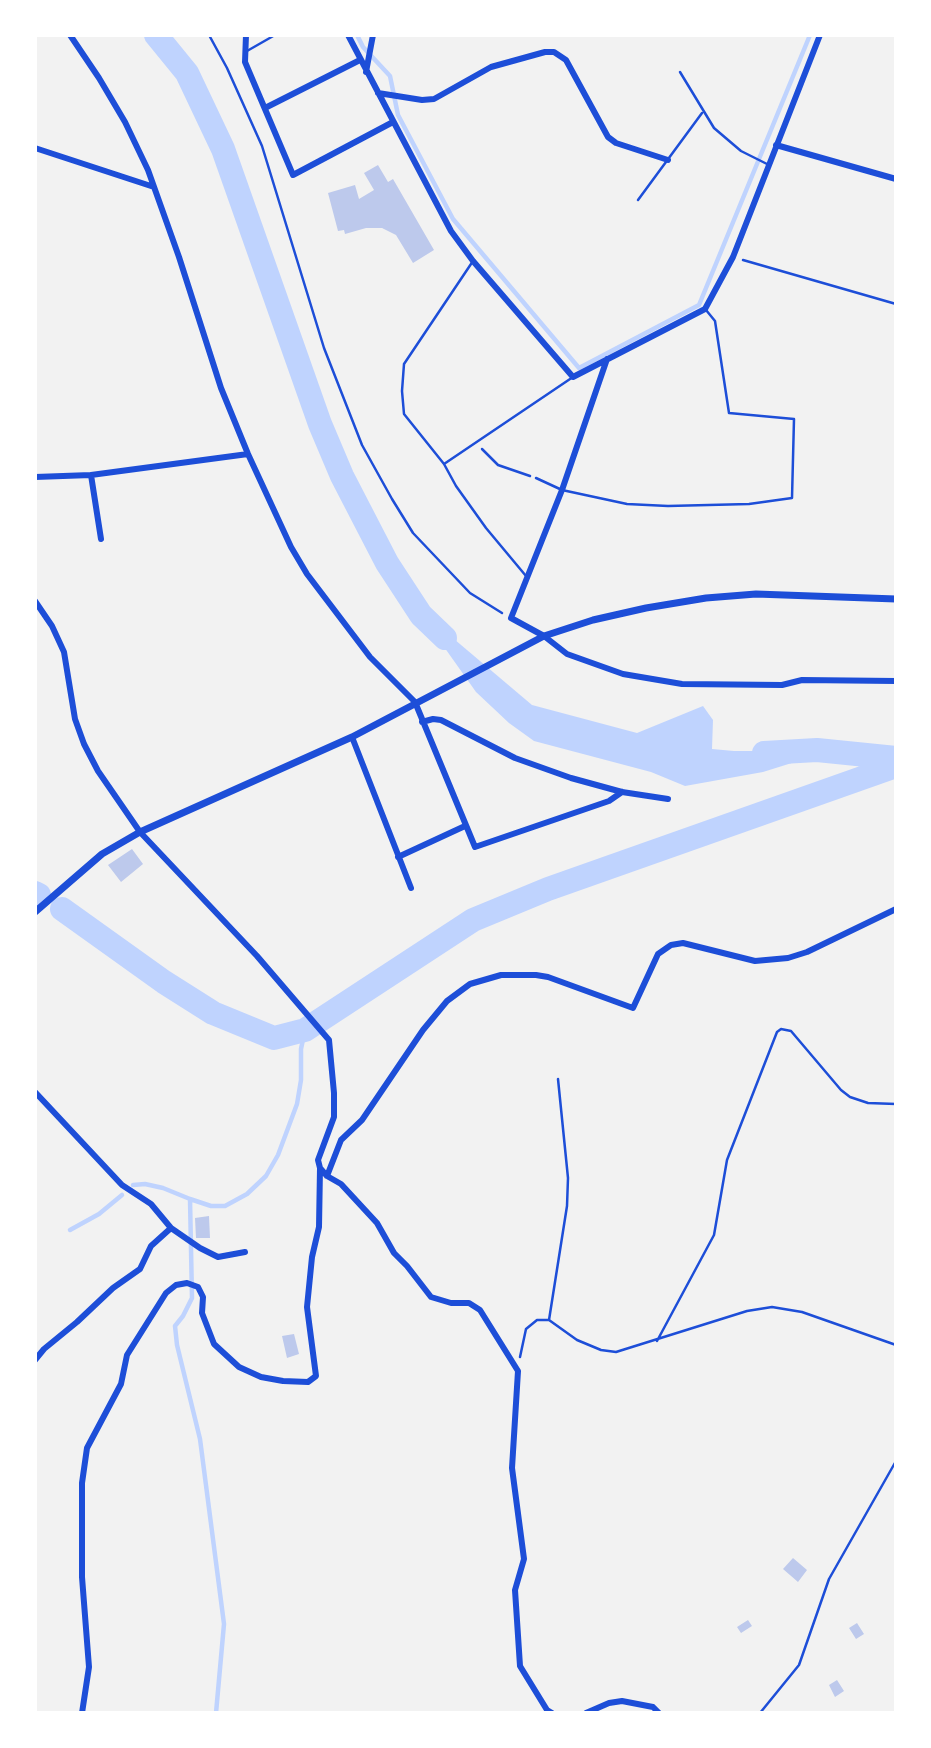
<!DOCTYPE html>
<html>
<head>
<meta charset="utf-8">
<style>
	body { margin:0 }
	#map { position:relative; width:931px; height:1748px; overflow:hidden; background:#f2f2f2; font-family:Cabin,sans-serif }
	canvas { display:block }
	.frame { position:absolute; inset:0; border:37px solid #fff; pointer-events:none }
</style>
</head>
<body>
<div id="map">
<canvas width="931" height="1748"></canvas>
<div class="frame"></div>
</div>
<script>
const context = document.querySelector('canvas').getContext('2d');
context.lineJoin = 'round';
function paint(path, color) {
  context.fillStyle = color;
  context.fill(path, 'evenodd');
}
function shape(rows) {
  const path = new Path2D();
  for (const r of rows) {
    path.moveTo(r[0], r[1]);
    for (let i = 2; i < r.length; i += 2) path.lineTo(r[i], r[i + 1]);
  }
  return path;
}
function trace(path, color, width, dash) {
  context.strokeStyle = color;
  context.lineWidth = width;
  context.lineCap = dash ? 'butt' : 'round';
  context.setLineDash(dash || []);
  context.stroke(path);
}
paint(shape([
	[415,606,532,705,637,733,703,706,713,720,712,749,734,751,830,751,763,772,685,786,651,772,534,741,509,723,476,692]
]), '#bfd3fe');
trace(shape([
	[357,35,363,47,390,76,398,115,453,219,579,368,699,305,810,35],
	[133,1185,145,1184,163,1188,190,1199],
	[70,1230,99,1214,122,1195],
	[216,1713,224,1624,200,1439,177,1345,175,1326,183,1316,192,1298,190,1199,211,1206,225,1206,247,1194,266,1176,278,1155,297,1104,301,1080,301,1049,305,1030]
]), '#bfd3fe', 4.5);
trace(shape([
	[156,35,187,73,223,149,320,424,342,476,387,563,421,615,445,638],
	[764,753,817,750,896,758],
	[35,893,39,895],
	[62,909,164,982,213,1013,274,1038,305,1030,473,920,548,889,896,766]
]), '#bfd3fe', 24);
paint(shape([
	[378,165,388,182,393,179,434,250,413,263,396,235,382,228,366,228,345,234,344,230,338,231,328,193,355,185,359,199,374,190,364,173],
	[132,849,143,864,121,882,108,865],
	[209,1216,210,1238,196,1238,195,1218],
	[294,1334,299,1354,287,1358,282,1336],
	[793,1558,807,1570,798,1582,783,1569],
	[748,1620,752,1626,741,1633,737,1627],
	[857,1623,864,1634,856,1639,849,1628],
	[837,1680,844,1691,835,1697,829,1685]
]), '#bdc9ec');
trace(shape([
	[209,35,227,68,262,146,324,348,362,445,392,499,413,533,470,593,502,613],
	[743,260,896,304],
	[482,449,498,465,530,476],
	[549,1320,567,1206,568,1178,558,1079],
	[657,1341,714,1235,727,1160,777,1032,781,1029,791,1031,841,1090,850,1097,868,1103,896,1104],
	[520,1357,526,1329,537,1320,549,1320,577,1340,601,1350,616,1352,747,1311,772,1307,802,1312,896,1345],
	[760,1713,799,1665,829,1579,896,1461]
]), '#1d4ed8', 2.5);
trace(shape([
	[247,51,275,35],
	[680,72,714,128,741,151,767,164],
	[638,200,702,113],
	[473,261,404,364,402,391,404,414,444,464,456,486,486,528,526,576],
	[444,464,573,377],
	[536,478,562,490,627,504,668,506,749,504,792,498,794,419,729,413,715,321,706,310]
]), '#1d4ed8', 2.5);
trace(shape([
	[70,35,99,78,125,122,148,170,179,257,221,388,248,454,291,547,307,574,370,657,415,702,475,847,609,801,622,792],
	[246,35,245,62,293,175,393,122],
	[348,35,451,231,473,261,573,377,705,309,733,257,820,35],
	[366,72,373,35],
	[378,93,422,100,434,99,491,67,545,52,554,52,566,60,608,137,616,143,668,160],
	[265,108,360,60],
	[776,145,896,179],
	[35,148,154,187],
	[607,359,562,490,511,618,544,636,567,654,623,674,682,684,782,685,802,680,896,681],
	[91,475,101,539],
	[35,477,91,475,248,454],
	[35,601,52,626,64,652,75,719,84,744,98,771,140,832,257,956,329,1040,334,1093,334,1117,318,1160,320,1168,327,1176,341,1184,377,1223,394,1253,407,1266,431,1297,451,1303,469,1303,480,1310,518,1371,512,1468,524,1559,515,1590,520,1666,547,1710,552,1713],
	[422,722,433,719,441,720,515,758,571,778,622,792,668,799],
	[352,737,411,888],
	[398,857,465,826],
	[35,1092,122,1185,151,1204,171,1228,151,1246,140,1269,113,1288,77,1322,44,1349,35,1360],
	[327,1176,341,1140,362,1120,423,1030,447,1001,470,984,501,975,536,975,548,977,633,1008,658,954,671,945,683,943,755,961,788,958,807,952,896,909],
	[171,1228,200,1248,218,1257,245,1252],
	[82,1713,89,1667,82,1577,82,1483,87,1448,121,1384,127,1355,166,1293,176,1285,187,1283,198,1287,203,1297,202,1313,214,1344,239,1367,261,1377,283,1381,308,1382,316,1376,307,1307,312,1257,319,1227,320,1168],
	[586,1713,609,1703,622,1701,653,1707,659,1713]
]), '#1d4ed8', 6);
trace(shape([
	[35,912,102,854,140,832,352,737,544,636,593,620,646,608,706,598,756,594,896,599]
]), '#1d4ed8', 7);
</script>
</body>
</html>
